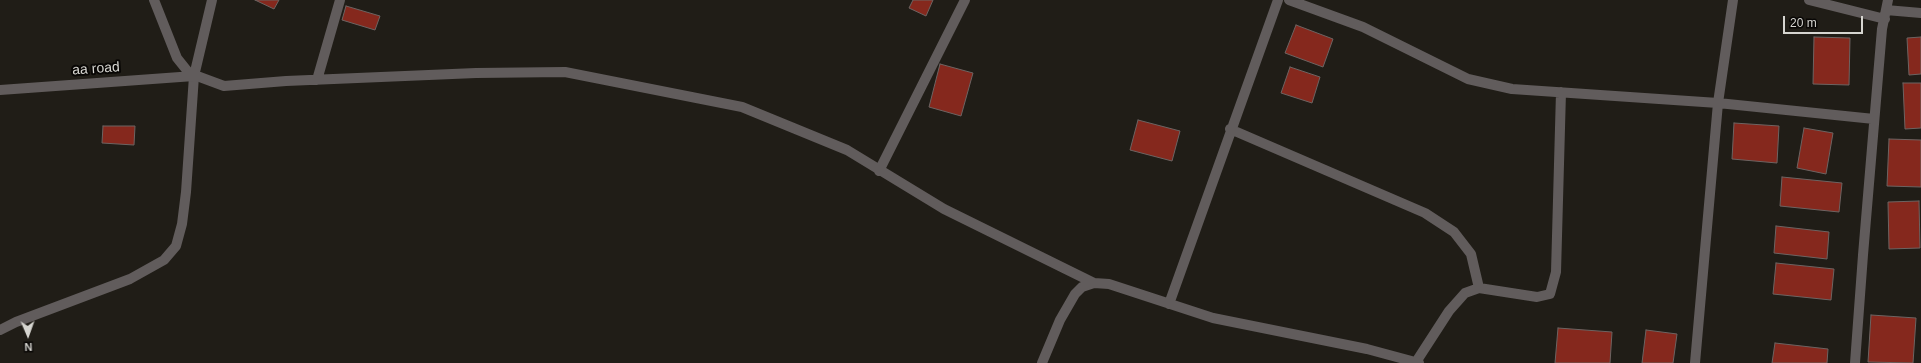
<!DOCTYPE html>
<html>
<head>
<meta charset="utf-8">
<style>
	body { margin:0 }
	#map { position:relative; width:1921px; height:363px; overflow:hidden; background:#201d17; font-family:Arial,sans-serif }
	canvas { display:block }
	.north { position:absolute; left:8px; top:315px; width:40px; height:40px; -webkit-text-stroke:3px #090705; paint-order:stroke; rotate:178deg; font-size:11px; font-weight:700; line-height:16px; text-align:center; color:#d6d5d0 }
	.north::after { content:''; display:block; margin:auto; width:14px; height:18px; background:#d6d5d0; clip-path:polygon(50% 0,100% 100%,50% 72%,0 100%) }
	.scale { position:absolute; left:1783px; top:16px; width:80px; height:18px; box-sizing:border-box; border:2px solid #d6d5d0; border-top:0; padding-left:5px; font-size:12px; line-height:14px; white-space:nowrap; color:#d6d5d0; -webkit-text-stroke:3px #090705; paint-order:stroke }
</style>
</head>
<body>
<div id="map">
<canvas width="1921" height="363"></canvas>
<div class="north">N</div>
<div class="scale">20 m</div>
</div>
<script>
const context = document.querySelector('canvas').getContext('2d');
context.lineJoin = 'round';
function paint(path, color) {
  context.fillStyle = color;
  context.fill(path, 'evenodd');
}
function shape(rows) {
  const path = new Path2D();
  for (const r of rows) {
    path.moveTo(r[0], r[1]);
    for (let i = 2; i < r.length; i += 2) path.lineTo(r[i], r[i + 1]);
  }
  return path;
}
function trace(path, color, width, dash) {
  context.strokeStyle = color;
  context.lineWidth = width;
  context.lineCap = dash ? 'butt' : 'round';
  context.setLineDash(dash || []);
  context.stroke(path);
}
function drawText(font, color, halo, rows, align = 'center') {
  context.font = font + ' Arial,sans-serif';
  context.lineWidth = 4;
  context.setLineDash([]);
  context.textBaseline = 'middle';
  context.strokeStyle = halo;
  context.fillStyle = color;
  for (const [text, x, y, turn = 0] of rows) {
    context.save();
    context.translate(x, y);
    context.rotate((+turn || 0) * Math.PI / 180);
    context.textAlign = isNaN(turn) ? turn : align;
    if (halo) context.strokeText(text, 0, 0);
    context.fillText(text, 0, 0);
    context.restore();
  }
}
const building = shape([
	[255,0,279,0,274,9,255,0],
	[913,0,933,0,926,16,909,8,913,0],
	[346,6,380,16,375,30,342,20,346,6],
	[1296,25,1333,39,1323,67,1285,53,1296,25],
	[1814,37,1850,38,1849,85,1813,84,1814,37],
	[1921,37,1921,74,1909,75,1907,38,1921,37],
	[940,64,973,73,961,116,929,107,940,64],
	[1290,67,1320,77,1312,103,1281,93,1290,67],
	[1903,83,1921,83,1921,128,1905,129,1903,83],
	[1138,120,1180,131,1172,161,1130,150,1138,120],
	[1734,123,1779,126,1777,163,1732,159,1734,123],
	[103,126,135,126,134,145,102,143,103,126],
	[1804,128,1833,133,1826,174,1797,168,1804,128],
	[1889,139,1921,140,1921,187,1887,186,1889,139],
	[1782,177,1842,183,1839,212,1780,206,1782,177],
	[1919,201,1920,248,1889,249,1888,202,1919,201],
	[1776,226,1829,232,1827,259,1774,253,1776,226],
	[1776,263,1834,269,1831,300,1773,294,1776,263],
	[1871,315,1916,318,1913,363,1868,362,1871,315],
	[1558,328,1612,332,1610,363,1555,363,1558,328],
	[1646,330,1677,334,1673,363,1642,363,1646,330],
	[1775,343,1828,349,1827,363,1772,363,1775,343]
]);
paint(building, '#85281d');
trace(building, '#6d6462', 1);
trace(shape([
	[0,330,16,322,130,279,164,260,176,246,182,224,186,192,194,76]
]), '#615c5c', 10);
trace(shape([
	[154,0,177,58,189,73,224,86,286,81,476,73,565,72,742,107,847,150,944,209,1094,283],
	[1289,0,1363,27,1468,79,1512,89,1718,103,1874,119],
	[1809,0,1885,19],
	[1886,10,1921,13],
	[317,80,340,0],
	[0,90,194,76,212,0],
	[1230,129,1425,213,1454,232,1471,254,1479,288],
	[879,171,965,0],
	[1169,304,1278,0],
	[1416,362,1449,311,1465,293,1479,288,1537,297,1550,294,1556,272,1561,92],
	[1042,363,1060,320,1075,294,1082,287,1094,283,1109,284,1213,318,1367,349,1419,363],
	[1695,363,1718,103,1733,0],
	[1855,363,1863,255,1882,29,1888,0]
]), '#615c5c', 10);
drawText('14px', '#d6d5d0', '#090705', [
	["aa road",96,69,-4]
]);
</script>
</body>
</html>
